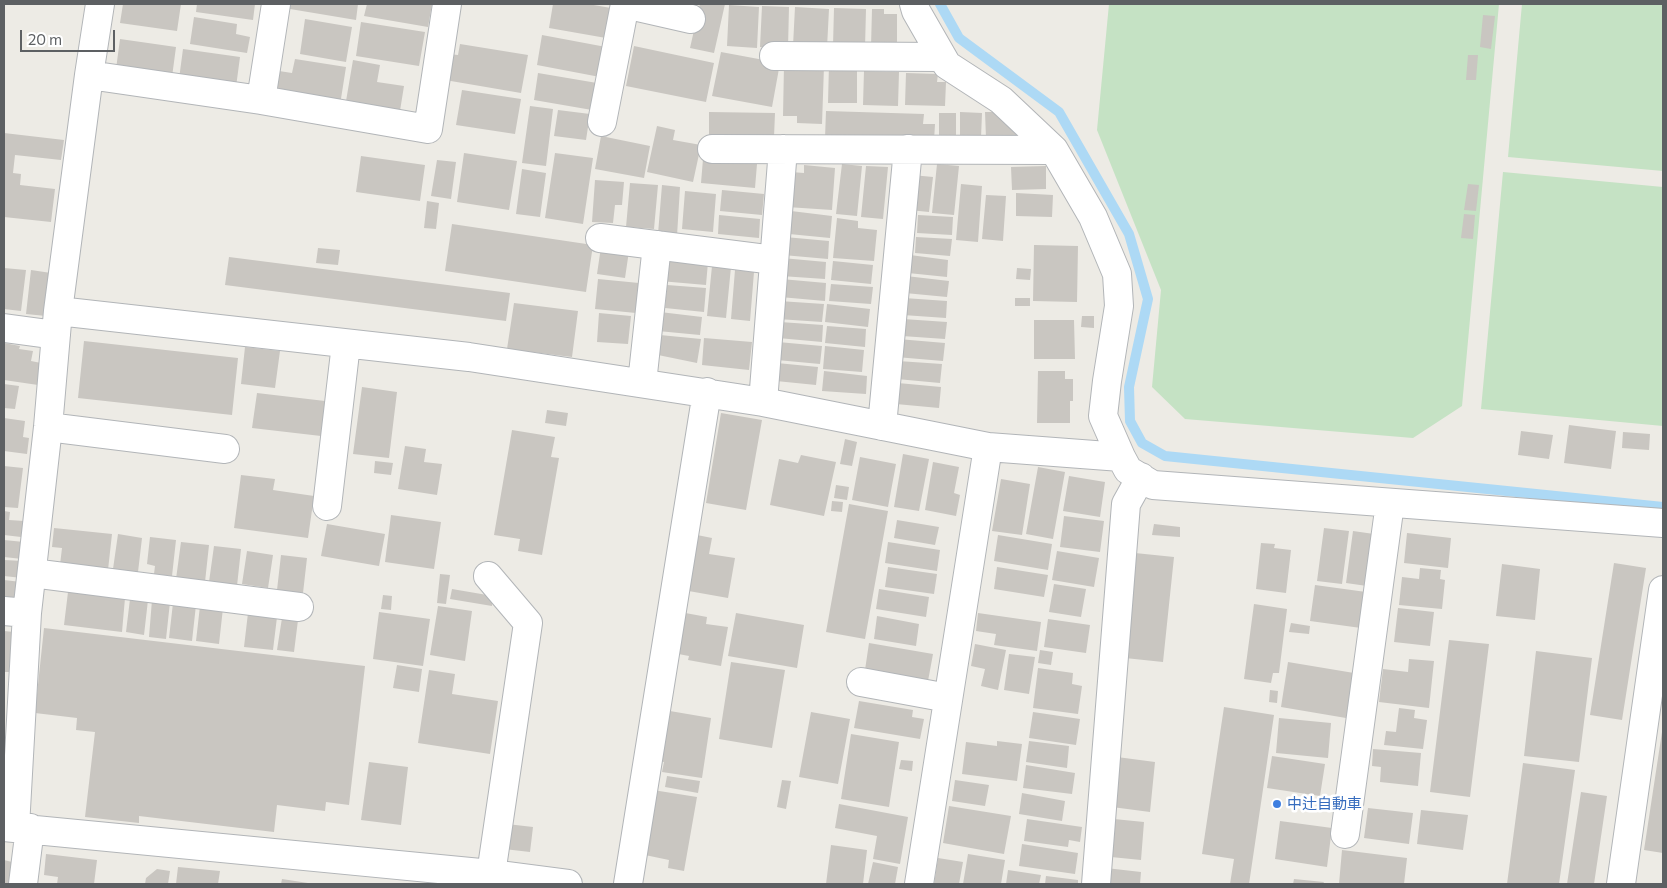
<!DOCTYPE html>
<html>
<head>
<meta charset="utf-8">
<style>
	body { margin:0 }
	#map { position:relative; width:1667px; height:888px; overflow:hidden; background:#edebe5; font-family:Commissioner,sans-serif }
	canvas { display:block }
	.frame { position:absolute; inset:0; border:5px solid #5d6063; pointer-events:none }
	.scale { position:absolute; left:20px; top:30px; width:95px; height:22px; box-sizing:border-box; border:2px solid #5d6063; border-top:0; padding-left:6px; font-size:15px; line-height:18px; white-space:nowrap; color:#5d6063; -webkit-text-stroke:4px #fff; paint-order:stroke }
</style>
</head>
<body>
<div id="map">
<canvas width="1667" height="888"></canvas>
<div class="frame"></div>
<div class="scale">20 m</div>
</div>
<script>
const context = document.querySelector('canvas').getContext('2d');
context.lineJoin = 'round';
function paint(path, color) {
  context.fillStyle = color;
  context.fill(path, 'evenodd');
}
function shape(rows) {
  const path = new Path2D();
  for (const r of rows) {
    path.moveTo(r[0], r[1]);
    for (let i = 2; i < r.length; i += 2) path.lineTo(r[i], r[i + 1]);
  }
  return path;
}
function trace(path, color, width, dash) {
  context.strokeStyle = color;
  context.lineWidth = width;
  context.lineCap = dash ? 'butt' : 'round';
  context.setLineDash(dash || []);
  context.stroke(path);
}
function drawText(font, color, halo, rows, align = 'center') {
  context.font = font + ' Commissioner,"Noto Sans JP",sans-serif';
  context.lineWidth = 5;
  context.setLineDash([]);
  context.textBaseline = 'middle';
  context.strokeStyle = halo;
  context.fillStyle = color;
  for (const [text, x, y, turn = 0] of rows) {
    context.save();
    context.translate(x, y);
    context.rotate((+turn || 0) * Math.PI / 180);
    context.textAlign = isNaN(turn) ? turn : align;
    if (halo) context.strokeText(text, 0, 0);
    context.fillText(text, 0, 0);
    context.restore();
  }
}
paint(shape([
	[1109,4,1499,4,1462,406,1413,438,1185,419,1152,387,1161,290,1097,130],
	[1522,4,1663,4,1663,171,1508,157],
	[1503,172,1663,187,1663,426,1481,409]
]), '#c5e2c4');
trace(shape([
	[940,4,959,38,1059,112,1129,234,1148,299,1129,387,1130,421,1142,443,1165,456,1663,507]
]), '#add9f5', 10);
paint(shape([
	[123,4,181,4,177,31,120,23],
	[197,4,255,4,253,20,196,12],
	[284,4,358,4,356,20,284,8],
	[367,4,432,4,428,27,364,16],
	[553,4,588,4,611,8,606,38,549,28],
	[700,4,725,4,714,53,690,48],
	[729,5,759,7,757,48,727,46],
	[762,6,789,7,788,48,760,47],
	[795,7,829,9,827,48,793,46],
	[834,8,866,9,865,48,833,46],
	[872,9,884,9,884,14,897,14,897,48,871,47],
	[1483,15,1495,16,1491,49,1480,47],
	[194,17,237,24,236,34,250,37,247,53,190,44],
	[305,19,352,27,346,62,300,54],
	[361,22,425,32,419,66,356,56],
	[542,35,606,47,600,77,537,65],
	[120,39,176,47,172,77,116,69],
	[460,44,528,55,521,93,445,80,449,54,458,55],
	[634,46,714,63,706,102,626,86],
	[183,49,240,57,236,87,179,79],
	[721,52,780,63,772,107,712,96],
	[1468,55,1478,55,1476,80,1466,80],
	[295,59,346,67,340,105,276,96,279,71,292,73],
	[353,60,380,65,377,82,404,86,399,117,345,107],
	[829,64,857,70,857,103,828,103],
	[784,65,824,66,822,124,797,123,797,116,783,116],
	[864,71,899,72,898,106,863,105],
	[538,73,597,83,592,110,534,100],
	[906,73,938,74,937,82,946,82,945,106,905,105],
	[462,90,521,99,515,134,456,125],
	[530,106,553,109,546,166,522,163],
	[558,110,590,114,586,140,554,136],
	[826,111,924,114,923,124,935,124,934,141,825,138],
	[709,112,775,113,774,137,709,135],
	[960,112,982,113,981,138,960,138],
	[985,112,995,112,1022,137,986,138],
	[939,113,956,113,956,138,939,137],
	[657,126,675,130,673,140,701,145,693,182,647,172],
	[4,133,64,140,61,160,15,155,13,173,21,174,20,185,55,189,51,222,4,217],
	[601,136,650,146,644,178,595,169],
	[464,153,517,161,509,210,457,202],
	[555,153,593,158,583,224,545,218],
	[361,156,425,165,420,201,356,192],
	[703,159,757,164,755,188,701,183],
	[437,160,456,162,451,199,431,196],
	[842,164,862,166,857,216,836,214],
	[937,164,959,166,954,215,932,213],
	[804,165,835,168,832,210,787,207,791,172,804,173],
	[866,166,888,167,883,219,861,217],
	[1046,166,1046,189,1012,190,1011,167],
	[522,169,546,173,540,217,516,214],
	[912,175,933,177,929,212,909,210],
	[595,180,624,182,622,205,615,205,613,223,592,222],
	[630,183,658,185,654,229,626,227],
	[961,184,982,186,978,242,956,240],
	[1468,184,1479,185,1476,211,1464,210],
	[662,185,680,187,677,236,658,234],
	[722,190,764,194,762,215,720,211],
	[685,191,716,194,713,232,682,229],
	[1016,193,1053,195,1052,217,1016,216],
	[986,195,1006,196,1003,241,982,239],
	[427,201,439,203,436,229,424,228],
	[791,211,832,216,830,238,789,234],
	[1464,214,1475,215,1473,239,1461,238],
	[719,215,760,219,759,238,718,234],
	[918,215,953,217,952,235,917,233],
	[837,218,858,221,858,228,877,230,874,261,833,258],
	[452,224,593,245,586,292,445,271],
	[785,237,829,241,828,259,783,255],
	[916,237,952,239,950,256,915,253],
	[1034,245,1078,246,1077,302,1033,301],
	[601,247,629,251,625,278,597,274],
	[318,248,340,250,338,265,316,263],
	[910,255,948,260,947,277,908,273],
	[229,257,510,293,506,321,225,285],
	[663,258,708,262,706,285,660,281],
	[782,258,826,262,825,279,781,276],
	[833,261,873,265,871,284,831,280],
	[712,266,731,267,726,318,707,316],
	[4,268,26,270,21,311,4,309],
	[1017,268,1031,269,1030,280,1016,279],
	[31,270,51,273,46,316,26,314],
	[735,270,754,272,750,321,731,319],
	[906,276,949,281,947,297,905,293],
	[598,279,639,283,636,313,595,309],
	[781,279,826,283,825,301,780,297],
	[831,284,873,287,871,304,829,301],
	[667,285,706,288,704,312,665,308],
	[904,298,947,301,946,318,903,315],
	[1015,298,1030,298,1030,306,1015,306],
	[779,301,824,304,822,322,778,319],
	[514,303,578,311,572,357,507,349],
	[827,304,870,309,868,327,825,322],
	[660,312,702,317,700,335,658,331],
	[599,313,631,316,628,344,597,342],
	[1082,316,1094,316,1094,328,1081,327],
	[903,319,947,322,945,339,902,336],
	[1034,320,1074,320,1075,359,1034,359],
	[780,322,823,325,822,342,778,338],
	[827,326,866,329,865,347,825,343],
	[660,335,701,339,697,363,658,355],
	[704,338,752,342,749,370,702,365],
	[898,339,945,343,943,361,896,357],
	[84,341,238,358,232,415,78,398],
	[778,342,822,346,820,364,777,360],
	[4,343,20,346,19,349,33,351,31,361,41,363,38,385,4,380],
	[825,346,864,350,862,372,823,369],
	[245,347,280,351,275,388,241,384],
	[898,361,942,364,940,383,897,379],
	[777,363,818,367,816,385,776,381],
	[824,371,867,376,866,394,822,391],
	[1038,371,1065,371,1065,379,1073,379,1073,401,1070,401,1070,423,1037,423],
	[898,383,941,387,939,408,896,404],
	[4,384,19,386,15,409,4,408],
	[362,387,397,392,389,458,353,454],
	[257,393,325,401,321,436,252,428],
	[547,410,568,413,566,426,545,423],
	[721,413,762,420,746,510,706,503],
	[4,418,25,421,23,437,29,438,27,454,4,451],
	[1569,425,1616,431,1611,469,1564,463],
	[512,430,555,437,551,457,559,458,542,555,518,551,520,539,494,535],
	[1521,431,1553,435,1549,459,1518,455],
	[1623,432,1650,434,1649,450,1622,448],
	[845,439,857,442,852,466,840,464],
	[405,446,426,449,424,462,442,464,437,495,398,489],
	[903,454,929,459,919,511,894,507],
	[801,455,836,462,824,516,770,505,779,459,798,463],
	[860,457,896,464,888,507,852,500],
	[375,461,393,463,391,475,374,473],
	[933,462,959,467,954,493,960,495,956,516,925,510],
	[4,466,23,468,18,508,4,507],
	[1038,467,1065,472,1053,539,1026,534],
	[241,475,275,479,273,490,314,496,308,538,234,528],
	[1069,476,1105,482,1100,517,1063,511],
	[1001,479,1030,484,1022,535,992,531],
	[836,485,849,487,847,500,834,498],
	[832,501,843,502,842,512,831,511],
	[849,504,888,511,865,639,826,632],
	[4,511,10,512,9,520,24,521,21,537,4,535],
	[391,515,441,522,434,569,385,562],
	[1064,516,1104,521,1100,552,1060,547],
	[897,520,939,527,935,545,894,538],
	[327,524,385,534,379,566,321,556],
	[1154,524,1180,527,1180,537,1152,535],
	[54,528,112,534,108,570,60,565,62,548,52,547],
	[1324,528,1349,531,1342,584,1317,581],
	[1353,531,1374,534,1367,586,1346,583],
	[1407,533,1451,538,1448,568,1404,563],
	[118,534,142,538,138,572,113,569],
	[692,534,712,538,709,554,735,558,728,598,683,590],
	[998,535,1052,544,1048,570,994,561],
	[150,537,176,540,172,576,154,574,155,566,147,564],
	[4,540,24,542,22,559,4,557],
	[181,542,209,545,205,582,176,579],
	[888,542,940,550,937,571,885,563],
	[1261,543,1275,544,1274,548,1291,550,1286,593,1256,589],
	[214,546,241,549,237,586,209,582],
	[247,551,273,555,268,588,242,584],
	[1057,551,1099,558,1094,587,1052,580],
	[1135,553,1174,557,1163,662,1125,658],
	[281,555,307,558,303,593,277,590],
	[4,560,23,561,22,578,4,576],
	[1614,563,1646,568,1622,720,1590,715],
	[1502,564,1540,569,1535,620,1496,616],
	[888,567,937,574,934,594,885,587],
	[997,567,1048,575,1044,597,994,589],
	[1420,568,1441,570,1440,579,1445,580,1442,609,1399,605,1402,577,1419,579],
	[440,574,450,575,446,604,437,603],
	[4,580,21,582,18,598,4,597],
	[1054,584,1086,589,1081,617,1049,612],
	[1315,585,1366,592,1361,628,1310,621],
	[452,589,493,596,492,606,450,599],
	[879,589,929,597,926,617,876,609],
	[68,592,125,598,122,632,64,625],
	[383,595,392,596,391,610,381,609],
	[130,599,148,600,144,635,126,632],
	[152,600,170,602,166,639,149,637],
	[173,603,196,605,192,641,169,638],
	[1254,604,1287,609,1279,673,1273,673,1271,683,1244,679],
	[200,606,223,608,219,644,196,641],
	[438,606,472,611,465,661,430,655],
	[1398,608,1434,612,1430,646,1394,642],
	[379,612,430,619,423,666,373,659],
	[680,612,707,617,706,624,728,627,721,666,688,660,689,656,673,653],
	[248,613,277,617,273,650,244,647],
	[736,613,804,625,797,668,728,656],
	[978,613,1041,622,1037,651,994,645,996,634,976,631],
	[877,616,919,624,916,646,874,639],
	[282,618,298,620,294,652,277,650],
	[1048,619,1090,625,1086,653,1044,647],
	[1291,623,1310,626,1309,634,1289,632],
	[44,628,365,666,349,805,326,802,325,811,277,805,274,832,139,816,139,823,85,817,95,732,76,730,77,718,35,713],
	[4,631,14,632,10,672,4,672],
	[1449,640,1489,644,1470,797,1430,792],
	[869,643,933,654,928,681,865,670],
	[975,644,1006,650,998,690,981,686,985,669,971,666],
	[1040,650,1053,652,1051,665,1038,663],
	[1536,651,1592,658,1579,762,1524,756],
	[1009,654,1035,657,1029,694,1004,690],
	[1409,659,1434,661,1429,708,1379,702,1383,669,1408,672],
	[731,662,785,670,772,748,719,739],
	[1288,662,1354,673,1346,718,1281,707],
	[397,665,422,669,419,692,393,688],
	[1038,668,1073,673,1072,684,1082,686,1078,714,1033,708],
	[429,670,455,674,452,694,498,701,490,754,418,743],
	[1270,690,1278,691,1277,703,1269,702],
	[859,701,913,710,912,717,924,719,920,739,854,728],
	[1224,707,1274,715,1249,884,1230,884,1234,859,1202,854],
	[1399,708,1415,710,1414,718,1427,720,1423,749,1384,745,1386,731,1396,732],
	[664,710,711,718,702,778,662,772,664,762,657,761],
	[811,712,850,719,838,784,799,777],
	[1033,712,1080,719,1076,745,1029,738],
	[1279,718,1331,723,1328,758,1276,753],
	[1662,732,1663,732,1663,853,1644,850],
	[851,734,899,742,889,807,841,799],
	[997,741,1022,744,1017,781,962,774,966,742,997,746],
	[1029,741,1069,746,1067,768,1026,762],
	[1373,749,1421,753,1418,786,1380,782,1381,767,1372,766],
	[1272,756,1325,764,1320,796,1267,788],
	[1117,757,1155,762,1150,812,1112,807],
	[901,760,913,761,912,771,899,769],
	[369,762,408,767,401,825,361,820],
	[1523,763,1575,770,1559,884,1507,884],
	[1026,765,1075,773,1072,794,1023,788],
	[667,776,700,781,698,793,665,787],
	[782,780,791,781,786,809,777,807],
	[955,780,989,785,985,806,952,801],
	[653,790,697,797,684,871,668,868,669,860,645,855],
	[1581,792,1607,796,1594,884,1567,884],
	[1022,793,1065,801,1062,821,1019,814],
	[839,804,908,817,900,864,873,859,877,836,835,828],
	[949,806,1011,816,1004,854,943,843],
	[1368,808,1413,813,1409,844,1364,838],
	[1421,810,1468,815,1463,850,1417,844],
	[1027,819,1082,827,1080,842,1069,840,1068,847,1024,841],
	[1114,819,1144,822,1141,860,1111,857],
	[1280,821,1332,828,1327,867,1275,859],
	[507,824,533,827,530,852,504,849],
	[1022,844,1078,853,1075,874,1019,866],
	[831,845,867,850,863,884,826,884],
	[1342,850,1407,858,1404,884,1339,884],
	[46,854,97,860,94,884,57,884,58,877,44,875],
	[968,854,1005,860,1001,884,963,884],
	[938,858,963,862,959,884,934,884],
	[4,860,12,862,9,884,4,884],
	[873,862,898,867,895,884,868,884],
	[178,867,220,871,218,884,176,884],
	[1106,868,1141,872,1140,884,1105,884],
	[157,869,170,871,168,884,145,884,146,878],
	[1008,870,1041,875,1039,884,1006,884],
	[1046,876,1078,880,1078,884,1045,884],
	[282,879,308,883,308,884,281,884],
	[1294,879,1324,882,1323,884,1293,884]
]), '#c9c6c1');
const minor = shape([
	[625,4,691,19],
	[914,4,916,11,947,65,1001,100,1054,150,1093,217,1117,274,1119,306,1107,381,1103,416,1121,457,1128,470,1153,485,1663,523],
	[774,56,942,57],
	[89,75,261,100,428,129,447,4],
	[261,100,276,4],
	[602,122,625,4],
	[712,149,1054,150],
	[600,238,774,260],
	[58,311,469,357,763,402,988,447,1121,457],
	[4,328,56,335],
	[642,383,657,245],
	[763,402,783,149],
	[882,426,908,149],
	[48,427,225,449],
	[327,506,346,344],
	[32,573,299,607],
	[488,576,528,623,491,874],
	[4,611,27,613],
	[861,682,948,698],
	[4,827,491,874,568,884],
	[15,827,27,613,48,427,58,311,89,75,100,4],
	[1345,834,1390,503],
	[23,884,30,828],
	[628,884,707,392],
	[919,884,988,447],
	[1096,884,1126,504,1141,477],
	[1621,884,1663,590]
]);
trace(minor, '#b2b5b8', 30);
trace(minor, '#fff', 28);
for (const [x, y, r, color] of [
	[1277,804,5,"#3f7fe0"]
]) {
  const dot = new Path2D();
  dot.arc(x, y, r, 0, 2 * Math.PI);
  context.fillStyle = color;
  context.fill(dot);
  trace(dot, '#fff', 2);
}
drawText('15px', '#366cbe', '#fff', [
	["中辻自動車",1287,804]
], 'left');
</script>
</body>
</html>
